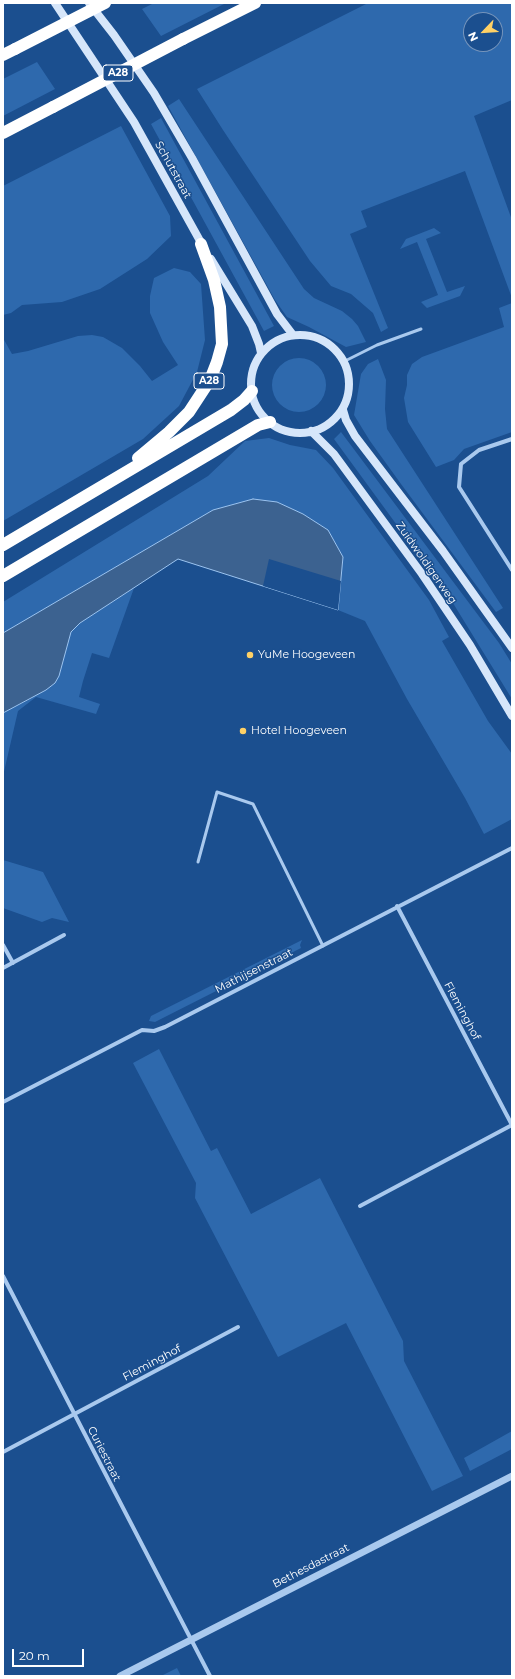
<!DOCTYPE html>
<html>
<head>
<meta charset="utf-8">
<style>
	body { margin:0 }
	#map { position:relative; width:515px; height:1679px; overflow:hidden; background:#1b4f8f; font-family:Montserrat,sans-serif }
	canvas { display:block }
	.frame { position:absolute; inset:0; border:4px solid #fff; pointer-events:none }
	.north { position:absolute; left:463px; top:12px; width:40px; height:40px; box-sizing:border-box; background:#1b4f8f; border:1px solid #7695bc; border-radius:50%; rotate:245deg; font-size:11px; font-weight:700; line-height:16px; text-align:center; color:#fff }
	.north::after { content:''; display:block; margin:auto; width:14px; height:18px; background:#ffd166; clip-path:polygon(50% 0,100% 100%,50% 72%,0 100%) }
	.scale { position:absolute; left:12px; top:1649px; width:72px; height:18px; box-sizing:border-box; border:2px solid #fff; border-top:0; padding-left:5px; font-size:12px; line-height:14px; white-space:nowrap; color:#fff; -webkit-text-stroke:3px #1b4f8f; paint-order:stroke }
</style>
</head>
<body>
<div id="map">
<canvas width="515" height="1679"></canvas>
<div class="frame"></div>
<div class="north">N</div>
<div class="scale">20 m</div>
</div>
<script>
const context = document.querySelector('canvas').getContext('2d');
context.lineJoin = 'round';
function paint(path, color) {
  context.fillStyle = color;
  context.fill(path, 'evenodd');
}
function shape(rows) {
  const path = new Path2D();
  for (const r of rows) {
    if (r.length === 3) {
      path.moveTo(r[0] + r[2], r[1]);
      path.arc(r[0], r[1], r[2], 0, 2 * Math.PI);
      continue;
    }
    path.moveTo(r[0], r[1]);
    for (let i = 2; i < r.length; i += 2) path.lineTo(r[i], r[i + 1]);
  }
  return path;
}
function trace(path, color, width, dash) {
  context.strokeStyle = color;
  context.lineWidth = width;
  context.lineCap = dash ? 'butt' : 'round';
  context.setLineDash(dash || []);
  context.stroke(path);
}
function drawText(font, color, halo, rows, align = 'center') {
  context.font = font + ' Montserrat,sans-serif';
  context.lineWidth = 3;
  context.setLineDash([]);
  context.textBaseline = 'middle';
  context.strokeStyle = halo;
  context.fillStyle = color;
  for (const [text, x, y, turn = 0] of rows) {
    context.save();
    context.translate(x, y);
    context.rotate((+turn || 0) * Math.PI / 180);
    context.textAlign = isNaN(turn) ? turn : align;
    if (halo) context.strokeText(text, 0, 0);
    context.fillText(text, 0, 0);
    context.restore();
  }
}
paint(shape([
	[154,3,226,3,161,36,142,9],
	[368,3,512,3,512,100,474,116,512,220,512,298,465,171,361,211,367,227,350,234,388,328,381,332,373,313,351,294,331,286,310,261,223,130,197,89],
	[471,20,495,20,495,44,471,44],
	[37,62,55,89,3,116,3,79],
	[179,99,304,289,314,298,342,311,352,319,358,326,366,342,346,347,309,327,287,317,275,300,168,106],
	[161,118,274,326,264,331,151,124],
	[121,126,170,216,171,236,147,259,100,289,62,302,22,305,11,313,3,315,3,186],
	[434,228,441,233,426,239,447,292,465,286,460,296,427,308,421,302,438,295,417,242,400,249,406,239],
	[174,268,190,272,201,284,205,340,197,372,179,406,143,439,3,521,3,338,12,354,28,351,78,336,92,335,103,337,122,348,140,366,152,381,178,365,163,342,150,313,150,296,154,278],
	[512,303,512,432,464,449,454,460,436,467,408,422,404,398,407,385,407,375,412,364,422,357,504,327,499,308],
	[299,385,27],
	[378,359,386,380,385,409,387,429,503,608,496,612,401,484,370,441,354,415,361,374,368,364],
	[341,432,499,643,512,664,512,699,448,595,334,439],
	[269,438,290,445,316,450,333,468,429,600,449,637,442,641,488,721,512,754,512,819,484,834,465,798,407,699,365,621,338,610,343,557,328,530,303,514,277,502,253,499,213,510,3,633,3,602,208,476,245,441],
	[134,588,109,658,92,653,83,681,79,697,100,704,96,714,36,697,18,711,3,776,3,713,32,698,67,644,71,632,80,623],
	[3,860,43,872,69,922,52,918,42,922,3,908],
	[302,940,300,945,301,948,155,1022,149,1021,151,1016],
	[159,1049,211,1151,217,1148,251,1214,320,1178,403,1341,404,1361,463,1476,432,1491,346,1323,278,1357,195,1198,196,1183,133,1063],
	[512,1431,512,1449,470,1471,464,1458],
	[177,1668,181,1676,161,1676]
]), '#2e69ad');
const water = shape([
	[253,499,277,502,303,514,328,530,343,557,338,610,178,559,80,623,71,632,59,676,55,683,46,690,3,713,3,633,213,510,253,499]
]);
paint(water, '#3c6290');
trace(water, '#9cc4f0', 1);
paint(shape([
	[269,559,341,581,338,610,263,586]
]), '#1b4f8f');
trace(shape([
	[343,362,377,345,421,329],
	[198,862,217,792,253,804,323,946]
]), '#a9c9ee', 3);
trace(shape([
	[512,439,479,450,461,464,459,487,512,570],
	[397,906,512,1125],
	[3,945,13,963],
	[3,968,64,935],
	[3,1102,142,1030,154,1031,165,1027,512,848],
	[360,1206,512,1125],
	[3,1276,210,1676],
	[3,1452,238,1327]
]), '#a9c9ee', 4);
trace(shape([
	[120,1676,512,1476]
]), '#a9c9ee', 7);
trace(shape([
	[55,3,134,122,204,248],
	[89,3,114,35,154,93,192,158,277,314,293,335],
	[211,259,252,326,259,344,261,353],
	[300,384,49],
	[343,410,346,420,355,436,443,551,512,648],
	[311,431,334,454,422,574,470,645,512,716]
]), '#d6e6fa', 8);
trace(shape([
	[183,39,255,3],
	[3,55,15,49],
	[3,133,53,107],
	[138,458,169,432,189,412,210,380,217,362,222,344,220,307,214,280,201,244],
	[3,545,231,410,244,400,252,391],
	[3,576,258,425,270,422]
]), '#fff', 12);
trace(shape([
	[15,49,105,3],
	[53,107,183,39]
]), '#fff', 12);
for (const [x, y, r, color] of [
	[250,655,4,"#ffd166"],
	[243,731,4,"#ffd166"]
]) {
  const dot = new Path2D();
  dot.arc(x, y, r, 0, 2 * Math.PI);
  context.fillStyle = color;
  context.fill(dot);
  trace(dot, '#1b4f8f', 1.5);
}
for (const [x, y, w] of [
	[118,73,30],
	[209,381,30]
]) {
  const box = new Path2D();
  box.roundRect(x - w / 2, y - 8, w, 16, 3);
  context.fillStyle = '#1b4f8f';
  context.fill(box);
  trace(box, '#fff', 1);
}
drawText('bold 10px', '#fff', null, [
	["A28",118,73],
	["A28",209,381]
]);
drawText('11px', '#fff', '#1b4f8f', [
	["Schutstraat",173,170,61],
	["Zuidwoldigerweg",426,563,55],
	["Mathijsenstraat",254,971,-27],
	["Fleminghof",462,1011,62],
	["Fleminghof",152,1363,-28],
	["Curiestraat",104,1454,63],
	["Bethesdastraat",311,1566,-27]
]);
drawText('11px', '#fff', '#1b4f8f', [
	["YuMe Hoogeveen",258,655],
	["Hotel Hoogeveen",251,731]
], 'left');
</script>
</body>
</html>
